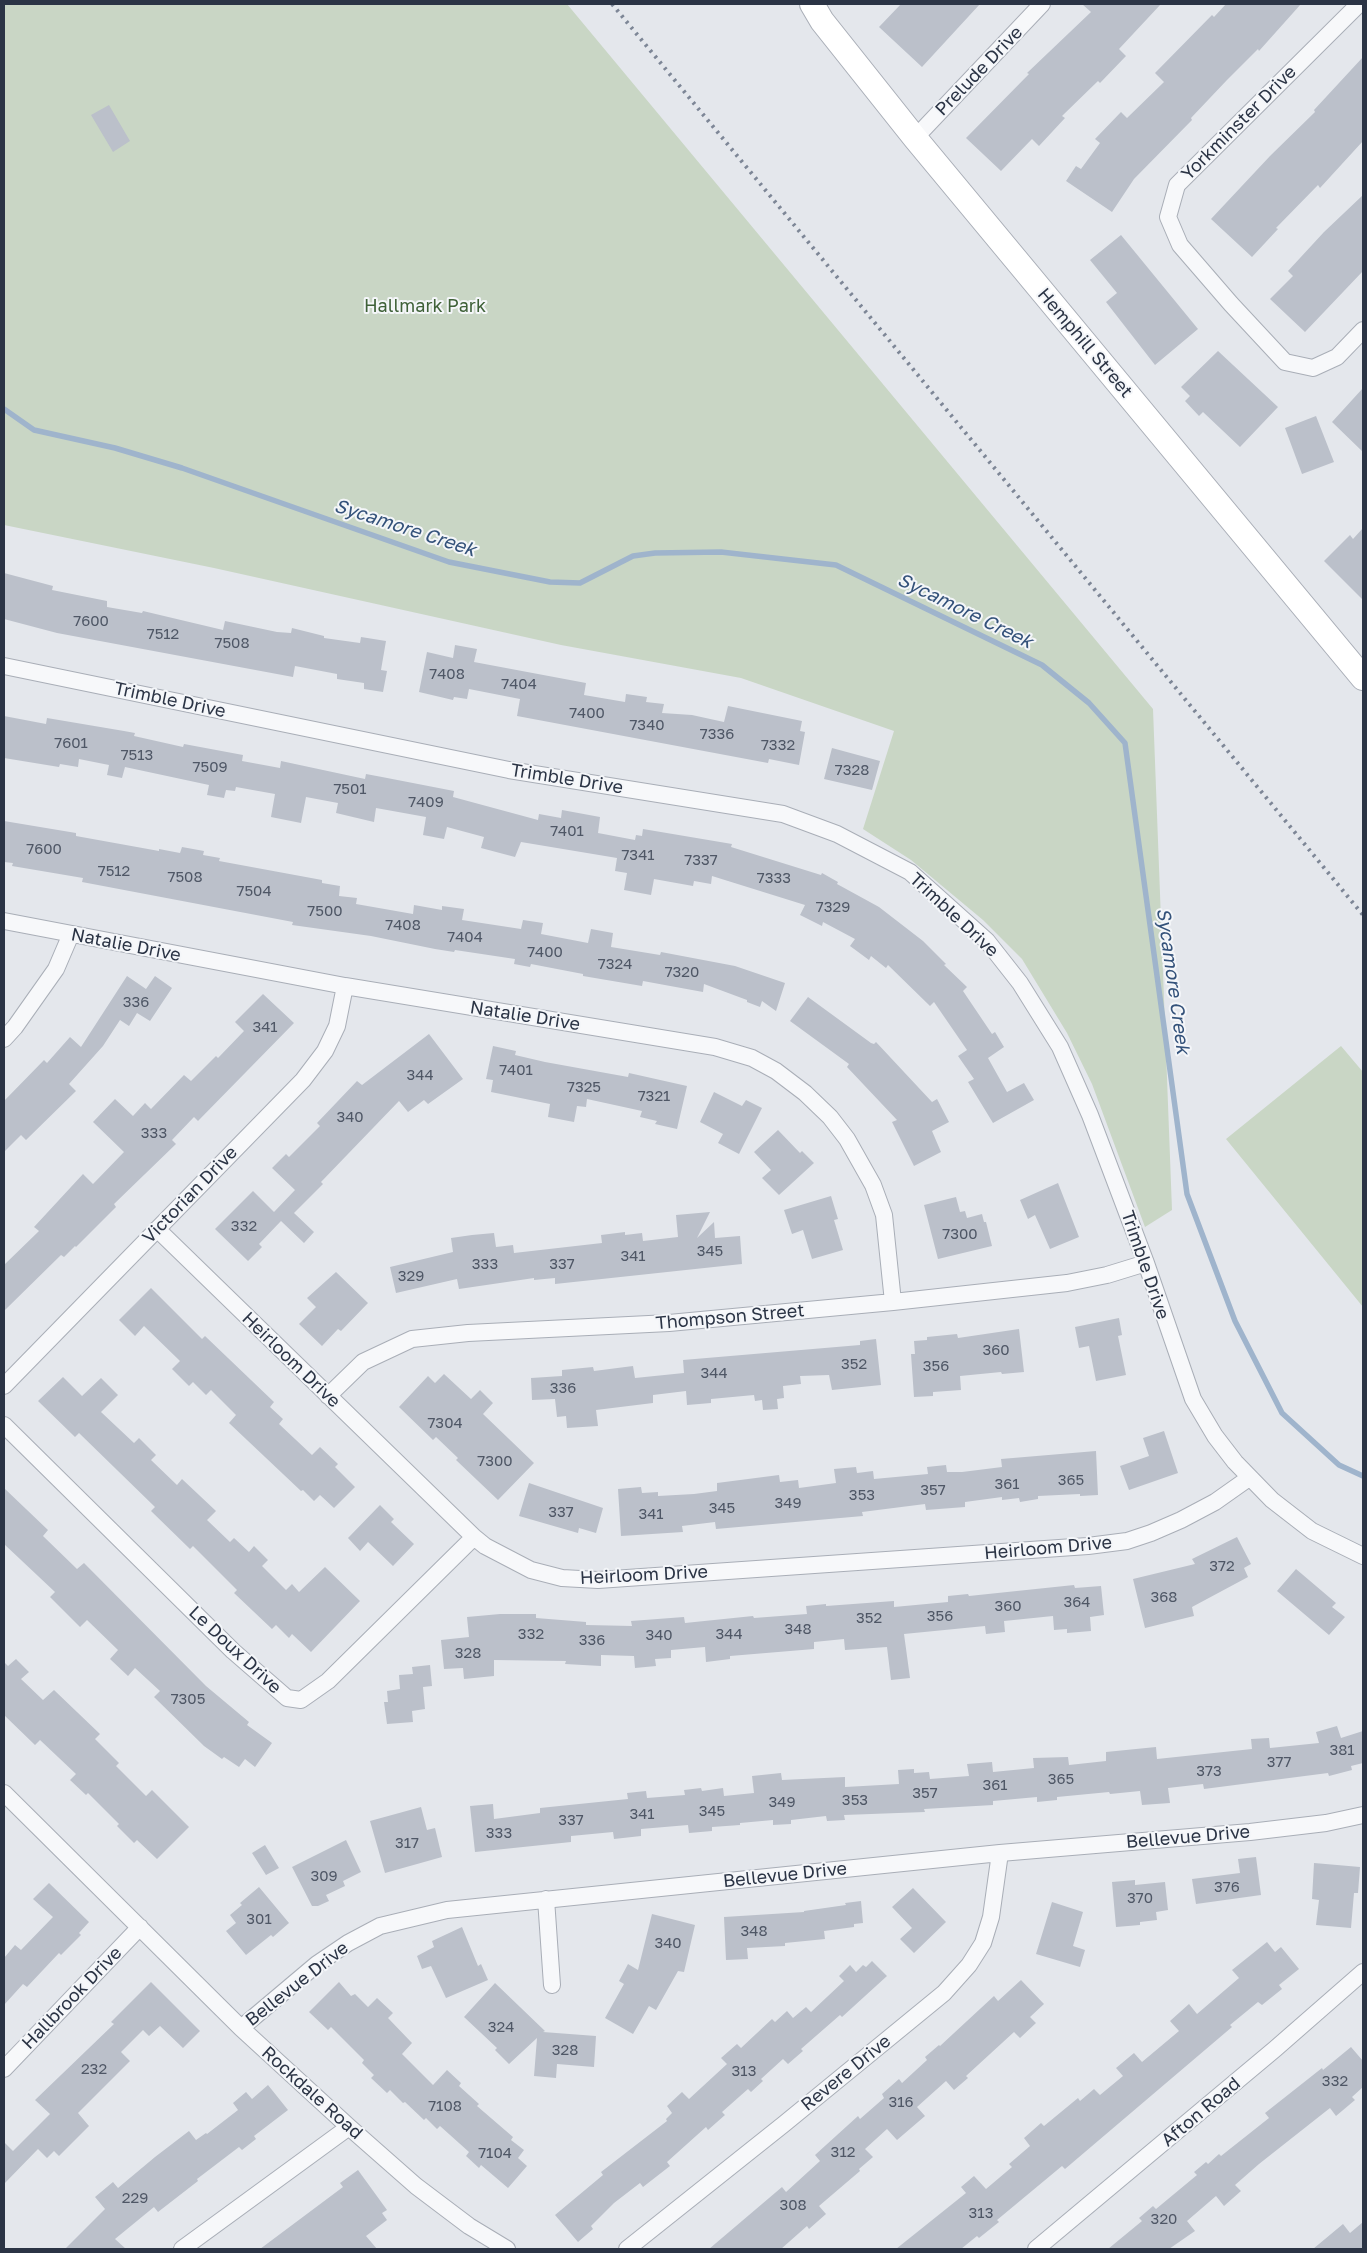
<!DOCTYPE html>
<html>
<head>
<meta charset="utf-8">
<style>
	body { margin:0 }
	#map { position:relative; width:1367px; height:2253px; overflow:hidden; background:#e4e7ec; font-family:"Golos Text",sans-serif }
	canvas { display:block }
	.frame { position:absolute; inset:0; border:5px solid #2b3445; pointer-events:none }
</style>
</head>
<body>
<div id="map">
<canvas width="1367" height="2253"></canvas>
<div class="frame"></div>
</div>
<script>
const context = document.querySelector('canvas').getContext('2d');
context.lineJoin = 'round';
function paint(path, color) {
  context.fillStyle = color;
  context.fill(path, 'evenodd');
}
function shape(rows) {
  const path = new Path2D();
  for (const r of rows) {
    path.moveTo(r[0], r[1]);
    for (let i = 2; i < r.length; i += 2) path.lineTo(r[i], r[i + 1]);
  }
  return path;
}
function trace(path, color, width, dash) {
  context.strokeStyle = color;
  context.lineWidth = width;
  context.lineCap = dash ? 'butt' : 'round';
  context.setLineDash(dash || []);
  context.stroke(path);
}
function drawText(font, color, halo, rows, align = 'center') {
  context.font = font + ' "Golos Text",sans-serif';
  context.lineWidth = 4;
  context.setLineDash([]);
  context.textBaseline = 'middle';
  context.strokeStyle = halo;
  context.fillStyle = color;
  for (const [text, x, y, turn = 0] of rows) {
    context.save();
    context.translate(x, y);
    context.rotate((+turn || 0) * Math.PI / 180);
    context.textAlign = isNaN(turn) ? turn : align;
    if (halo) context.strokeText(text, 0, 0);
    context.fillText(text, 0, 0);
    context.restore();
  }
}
paint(shape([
	[4,4,567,4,1153,709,1172,1210,1145,1227,1092,1084,1067,1033,1022,959,983,920,911,860,863,829,894,731,741,678,561,645,214,568,4,525],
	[1341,1046,1363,1072,1363,1307,1226,1139]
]), '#c9d6c5');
trace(shape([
	[4,409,34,430,115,448,182,468,449,562,550,582,580,583,633,556,655,553,721,552,836,565,1042,665,1089,703,1125,743,1187,1194,1235,1321,1282,1413,1339,1465,1363,1476]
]), '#9fb4cc', 5.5);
paint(shape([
	[901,4,980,4,922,67,879,27],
	[1082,4,1161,4,1119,49,1126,56,1100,83,1098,81,1062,116,1065,118,1039,146,1032,139,1001,171,966,138,1029,74,1027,73,1091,12],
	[1226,4,1301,4,1259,51,1258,49,1227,80,1191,118,1192,120,1134,179,1112,212,1066,181,1076,166,1081,169,1100,143,1095,139,1121,112,1127,118,1164,82,1155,73,1212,15,1214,17],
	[1363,57,1363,141,1320,188,1318,185,1276,228,1278,229,1252,257,1211,219,1270,156,1315,112,1314,110],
	[109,105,130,141,113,152,91,115],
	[1363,195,1363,271,1305,332,1270,299,1293,276,1288,271,1324,232],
	[1121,235,1198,329,1155,365,1106,302,1117,293,1090,260],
	[1218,351,1278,407,1240,447,1203,412,1199,416,1185,401,1190,396,1181,387],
	[1363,388,1363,452,1332,422],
	[1316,416,1334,462,1302,474,1285,428],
	[1363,528,1363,600,1324,561,1350,535,1353,539],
	[4,573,53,586,52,590,107,601,107,607,142,613,143,611,223,630,225,621,277,632,291,633,292,628,324,636,324,638,360,643,361,637,386,641,381,670,387,671,383,692,364,689,364,683,337,679,337,674,295,666,293,677,57,633,4,619],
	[455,645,477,649,474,662,586,683,584,695,625,702,626,694,647,697,646,702,664,704,662,713,692,715,724,722,728,706,802,721,800,731,805,732,799,765,769,759,768,763,517,716,520,699,469,689,467,699,454,697,453,700,419,692,427,652,453,658],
	[4,716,46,724,47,718,124,731,135,733,134,736,183,747,184,744,243,755,242,761,280,768,281,761,365,779,366,774,382,777,454,791,453,797,538,820,539,814,561,818,562,810,600,817,598,833,635,840,636,835,642,836,643,829,732,844,731,847,821,875,822,873,838,882,837,884,879,907,923,941,946,964,944,965,967,987,963,991,992,1034,995,1032,1004,1047,988,1058,1007,1092,1024,1083,1034,1100,993,1123,968,1082,974,1079,958,1056,967,1050,934,1002,930,1006,888,965,886,968,871,956,869,960,850,946,855,939,823,922,822,926,800,915,805,905,712,876,711,884,694,881,693,886,654,879,651,895,624,890,627,873,615,871,617,858,521,842,515,857,481,848,484,837,447,827,444,839,423,835,426,817,376,808,374,822,336,813,338,803,306,797,301,823,271,817,275,794,236,787,235,791,226,790,224,798,207,795,209,785,125,767,122,778,107,775,109,765,79,759,78,767,60,764,59,767,4,758],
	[832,748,880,761,872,790,824,779],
	[4,821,76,833,76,836,159,851,159,849,180,853,182,847,204,851,203,855,220,858,219,861,322,880,322,883,340,886,339,896,357,898,356,904,413,914,414,905,442,910,442,906,464,909,462,920,521,929,523,920,543,923,541,934,588,943,591,929,613,933,611,947,660,955,661,952,735,966,785,983,776,1011,762,1001,760,1007,747,1002,747,1000,704,984,703,992,643,981,642,986,583,976,583,974,531,964,530,967,514,964,515,959,455,950,454,952,435,949,371,936,292,925,293,922,82,882,83,878,12,866,13,863,4,862],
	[127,976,146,989,155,976,172,988,150,1021,137,1013,129,1026,120,1020,103,1046,69,1084,76,1091,26,1140,21,1135,4,1152,4,1101,44,1060,47,1063,70,1037,81,1047],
	[263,994,294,1023,198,1121,194,1117,172,1140,176,1144,114,1204,116,1207,76,1247,75,1246,64,1257,61,1255,4,1311,4,1265,39,1231,34,1227,83,1174,93,1184,124,1152,93,1122,115,1099,133,1116,145,1103,151,1109,184,1075,191,1081,216,1056,218,1058,244,1031,235,1022],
	[808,997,871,1043,874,1044,876,1042,932,1102,937,1099,949,1122,932,1131,941,1152,914,1166,892,1122,897,1120,847,1067,849,1064,790,1021],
	[429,1034,463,1079,428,1104,424,1100,408,1112,399,1101,321,1182,323,1184,294,1213,314,1232,304,1243,281,1221,259,1244,262,1247,248,1261,215,1229,253,1191,274,1212,295,1190,272,1168,286,1154,289,1157,320,1126,317,1123,357,1081,362,1085],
	[493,1046,516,1051,515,1055,545,1062,628,1077,629,1073,687,1086,677,1129,655,1124,657,1121,640,1117,642,1111,587,1099,586,1107,577,1106,574,1122,548,1117,550,1104,491,1092,493,1080,486,1079],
	[714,1092,742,1106,746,1100,762,1108,739,1154,718,1143,723,1134,700,1122],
	[778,1130,800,1153,802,1151,814,1163,779,1195,762,1178,771,1170,754,1152],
	[1058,1183,1079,1237,1050,1249,1035,1215,1028,1219,1020,1200],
	[831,1196,838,1219,834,1220,843,1250,812,1259,803,1230,792,1234,784,1210],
	[956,1197,960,1212,965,1211,967,1218,982,1214,984,1222,986,1222,992,1246,938,1259,924,1205],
	[710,1212,697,1238,714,1222,715,1238,740,1236,742,1264,555,1284,555,1278,534,1280,534,1278,459,1289,457,1279,396,1293,390,1267,453,1252,451,1238,472,1235,494,1233,496,1247,513,1245,514,1253,602,1243,601,1235,625,1232,625,1235,642,1233,643,1241,678,1237,676,1215],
	[336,1272,368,1303,341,1331,338,1329,322,1346,299,1324,316,1307,307,1298],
	[151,1288,202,1339,205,1336,274,1402,270,1407,283,1419,279,1424,312,1455,320,1447,338,1464,335,1467,355,1487,334,1508,320,1495,314,1501,303,1490,301,1491,229,1423,236,1415,211,1390,206,1395,193,1382,189,1386,172,1369,180,1361,144,1326,135,1336,119,1320],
	[1119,1318,1122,1335,1118,1336,1126,1375,1096,1381,1089,1346,1079,1348,1075,1327],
	[1019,1329,1024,1372,1002,1374,1001,1372,960,1376,961,1390,933,1392,933,1396,914,1397,911,1354,915,1354,914,1341,927,1340,927,1337,957,1334,958,1338],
	[876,1339,881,1385,832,1390,829,1375,800,1376,801,1384,783,1386,784,1398,777,1399,778,1409,763,1410,762,1400,755,1401,754,1395,711,1399,711,1403,687,1405,686,1391,653,1395,653,1403,596,1410,598,1426,567,1428,566,1416,557,1417,555,1399,532,1400,531,1378,562,1376,562,1370,593,1367,594,1371,633,1366,635,1378,684,1373,683,1360,860,1345,860,1341],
	[444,1374,471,1399,480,1390,493,1403,483,1414,534,1463,498,1500,456,1460,458,1458,436,1437,433,1440,399,1407,428,1376,435,1383],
	[63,1377,82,1396,101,1378,118,1395,101,1412,134,1443,139,1438,156,1455,151,1460,177,1485,182,1479,216,1511,207,1520,230,1542,234,1538,249,1552,254,1546,268,1560,262,1566,286,1590,292,1584,299,1592,325,1567,360,1601,311,1652,292,1634,289,1638,276,1625,272,1629,234,1593,237,1590,193,1546,190,1549,151,1511,155,1507,79,1433,75,1437,38,1401],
	[1164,1431,1178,1473,1129,1490,1120,1466,1149,1456,1143,1438],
	[1096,1451,1098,1495,1080,1496,1080,1494,1038,1496,1038,1499,1020,1502,1019,1498,1002,1500,1002,1497,965,1502,965,1507,926,1510,925,1504,862,1512,863,1516,716,1529,715,1522,682,1526,683,1532,621,1536,618,1489,641,1487,642,1493,658,1492,658,1496,694,1494,717,1491,717,1483,779,1475,780,1482,798,1480,799,1488,836,1483,834,1469,856,1467,857,1473,873,1471,874,1479,928,1474,927,1467,946,1465,947,1472,962,1472,1002,1467,1001,1459],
	[529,1483,603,1508,596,1533,579,1528,578,1533,519,1516],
	[4,1488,48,1530,43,1536,77,1569,84,1563,206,1686,249,1722,247,1725,272,1743,255,1767,245,1759,239,1767,224,1757,222,1759,204,1746,154,1697,160,1691,135,1668,128,1676,110,1659,118,1650,87,1620,80,1627,50,1597,55,1592,4,1544],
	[380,1505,394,1519,391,1522,414,1544,393,1566,368,1542,360,1551,348,1538],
	[1237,1537,1251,1564,1244,1568,1248,1577,1192,1607,1194,1616,1145,1628,1133,1579,1195,1564,1192,1559],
	[1296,1569,1336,1603,1332,1607,1345,1617,1329,1635,1277,1591],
	[1074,1585,1075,1588,1101,1586,1104,1615,1090,1617,1091,1631,1067,1633,1067,1629,1054,1630,1053,1616,1004,1621,1005,1632,986,1634,985,1626,904,1634,910,1678,891,1680,887,1647,845,1650,844,1639,814,1642,814,1649,730,1656,730,1659,706,1662,705,1647,671,1650,671,1658,655,1659,656,1666,635,1668,634,1656,601,1655,601,1666,565,1664,566,1661,494,1660,494,1676,464,1679,463,1668,444,1669,441,1640,469,1637,467,1617,500,1614,536,1614,536,1618,586,1622,586,1625,632,1626,631,1621,684,1617,685,1623,753,1616,754,1618,807,1614,806,1606,826,1604,826,1606,894,1601,894,1607,948,1602,948,1596,968,1594,969,1596],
	[16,1659,29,1672,21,1679,43,1700,54,1690,100,1734,95,1739,119,1763,116,1766,146,1796,152,1790,189,1827,157,1859,137,1840,134,1843,117,1826,119,1824,88,1793,86,1795,70,1780,76,1774,40,1740,35,1745,4,1715,4,1662,8,1666],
	[430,1665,432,1686,423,1687,425,1709,412,1711,413,1722,387,1724,384,1702,388,1702,387,1691,400,1689,399,1675,413,1674,412,1667],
	[1337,1726,1341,1738,1363,1731,1363,1763,1351,1766,1352,1770,1329,1776,1328,1773,1204,1789,1203,1784,1168,1788,1170,1803,1142,1805,1140,1791,1110,1794,1109,1792,1057,1797,1057,1800,1037,1802,1037,1797,993,1801,993,1805,924,1809,925,1812,844,1815,845,1820,827,1821,826,1816,791,1820,791,1824,773,1825,773,1820,740,1823,740,1825,712,1827,712,1831,689,1833,688,1825,641,1829,641,1836,614,1839,613,1832,571,1836,571,1842,475,1852,470,1806,493,1804,494,1819,540,1813,540,1808,628,1799,627,1793,646,1791,647,1798,685,1795,684,1790,701,1788,702,1791,723,1788,724,1796,754,1793,752,1776,781,1773,782,1780,845,1777,845,1787,899,1784,898,1770,914,1769,914,1773,929,1772,930,1779,969,1776,967,1764,992,1762,993,1772,1034,1768,1033,1758,1068,1757,1069,1765,1106,1761,1106,1752,1156,1747,1157,1759,1252,1749,1251,1739,1269,1738,1270,1748,1319,1743,1316,1732],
	[421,1807,427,1830,435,1828,442,1857,385,1873,370,1821],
	[346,1840,361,1872,343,1881,345,1886,326,1895,329,1901,318,1906,312,1906,292,1867],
	[265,1845,279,1868,266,1875,252,1853],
	[1256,1857,1261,1895,1196,1904,1192,1879,1240,1873,1238,1859],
	[1314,1863,1360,1867,1358,1893,1354,1893,1351,1928,1316,1925,1319,1900,1312,1899],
	[1135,1880,1135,1885,1165,1882,1168,1910,1156,1912,1157,1920,1140,1922,1140,1925,1116,1927,1112,1882],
	[49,1883,89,1922,79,1933,81,1935,61,1955,59,1953,27,1987,23,1984,4,2005,4,1958,15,1945,21,1950,53,1917,33,1899],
	[259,1887,289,1923,273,1937,271,1935,246,1955,226,1931,236,1923,230,1915,242,1905,240,1903],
	[913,1888,946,1922,914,1953,900,1939,912,1928,892,1907],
	[861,1901,863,1923,854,1924,854,1927,824,1931,825,1939,785,1943,785,1946,747,1948,748,1959,726,1960,724,1917,804,1912,804,1911,846,1905,845,1903],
	[1052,1902,1083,1912,1073,1946,1085,1950,1080,1967,1036,1954],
	[652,1914,695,1925,684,1972,678,1971,656,2010,649,2006,633,2034,605,2018,624,1984,619,1981,628,1964,638,1970],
	[462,1927,478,1966,481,1964,488,1980,446,1998,431,1966,422,1969,417,1956,434,1947,432,1941],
	[1267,1942,1275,1952,1281,1947,1299,1969,1279,1985,1282,1989,1262,2005,1258,2002,1230,2025,1232,2027,1065,2169,1062,2166,997,2220,999,2222,979,2238,977,2236,961,2249,896,2249,966,2193,961,2187,974,2176,986,2189,1012,2167,1009,2164,1030,2146,1024,2138,1041,2123,1044,2126,1078,2098,1080,2101,1094,2089,1100,2095,1123,2076,1116,2068,1134,2053,1142,2062,1179,2031,1170,2021,1189,2004,1197,2014,1239,1978,1232,1970],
	[872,1961,887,1976,842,2017,840,2015,801,2049,803,2051,788,2064,783,2059,761,2079,763,2081,751,2092,748,2089,722,2112,725,2115,708,2130,706,2127,667,2162,670,2166,643,2187,640,2183,614,2203,591,2226,593,2229,578,2242,555,2215,603,2175,601,2172,667,2121,666,2119,672,2113,667,2106,682,2092,689,2099,727,2064,721,2058,737,2044,741,2048,772,2019,775,2022,787,2011,793,2018,806,2007,811,2012,844,1981,839,1976,850,1965,856,1972,863,1965,866,1967],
	[1021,1980,1044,2004,1030,2017,1036,2023,1020,2038,1014,2032,966,2076,968,2078,954,2090,946,2081,917,2107,925,2116,897,2140,887,2129,865,2149,873,2157,859,2169,860,2171,819,2206,826,2214,809,2229,807,2226,781,2249,709,2249,782,2187,786,2192,820,2161,815,2155,858,2116,860,2119,884,2098,882,2094,899,2079,902,2083,927,2060,925,2057,939,2045,940,2046,994,1996,998,2001],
	[151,1982,200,2031,183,2048,160,2026,149,2036,143,2030,121,2052,130,2061,78,2113,89,2126,59,2156,54,2151,47,2158,38,2149,4,2184,4,2142,13,2151,50,2114,35,2100,114,2024,111,2022],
	[339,1982,351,1996,355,1994,368,2007,377,1998,393,2013,388,2018,412,2043,402,2054,433,2085,447,2070,461,2083,459,2086,479,2104,477,2106,513,2137,511,2140,524,2150,518,2158,527,2166,508,2188,481,2165,479,2168,466,2156,469,2152,440,2126,437,2129,426,2118,424,2120,405,2102,403,2103,390,2090,387,2093,371,2078,374,2075,362,2063,364,2060,331,2027,328,2030,309,2012],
	[495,1983,545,2031,543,2032,596,2036,594,2067,557,2064,556,2078,534,2076,537,2038,509,2064,495,2050,497,2048,464,2017],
	[1351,2047,1363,2061,1363,2087,1352,2097,1355,2100,1336,2116,1330,2108,1259,2164,1235,2185,1241,2191,1224,2206,1216,2196,1187,2221,1195,2231,1169,2249,1108,2249,1142,2221,1139,2218,1153,2206,1156,2209,1197,2175,1194,2172,1206,2162,1208,2164,1219,2154,1221,2156,1269,2118,1265,2113,1322,2068,1323,2070],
	[268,2085,288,2110,254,2136,256,2139,242,2150,239,2147,197,2179,198,2181,158,2212,154,2207,115,2239,126,2249,65,2249,105,2209,95,2197,113,2182,118,2188,155,2157,189,2131,196,2140,206,2133,207,2134,238,2110,233,2103,246,2092,252,2099],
	[358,2170,387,2210,382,2213,387,2220,366,2236,377,2249,260,2249,343,2187,340,2183],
	[1363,2222,1363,2249,1313,2249,1343,2224,1350,2233]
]), '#bbc0ca');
const street = shape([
	[1359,4,1177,185,1168,217,1180,245,1231,304,1285,362,1313,368,1337,357,1363,330],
	[915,138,1042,4],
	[4,666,509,770,783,814,837,834,910,872,987,941,1020,983,1060,1047,1090,1115,1146,1263,1193,1399,1215,1436,1235,1462,1272,1500,1312,1531,1363,1556],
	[4,921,345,986,715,1047,752,1058,776,1071,805,1093,830,1117,847,1139,873,1185,884,1215,893,1302],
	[4,1039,15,1027,56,969,71,934],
	[157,1229,474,1537,485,1546,531,1570,562,1578,598,1580,1088,1546,1127,1541,1151,1533,1181,1520,1215,1502,1249,1478],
	[4,1386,303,1080,325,1051,337,1026,345,986],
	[328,1396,363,1362,412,1339,468,1333,669,1323,893,1302,1067,1283,1107,1275,1146,1263],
	[4,1425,233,1651,287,1698,301,1700,328,1681,474,1537],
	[4,1793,241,2028,349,2127,416,2186,469,2226,507,2249],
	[546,1899,552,1985],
	[241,2028,317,1964,348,1943,380,1926,447,1910,1000,1853,1250,1832,1326,1823,1363,1815],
	[4,2069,140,1927],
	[182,2249,349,2127],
	[627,2249,784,2124,944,1993,969,1965,983,1943,991,1917,1000,1853],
	[1036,2249,1275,2049,1363,1972]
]);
const secondary = shape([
	[812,4,822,21,915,138,1363,678]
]);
trace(street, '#a9aeb7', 18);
trace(secondary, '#a9aeb7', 26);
trace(street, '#f7f8fa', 16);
trace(secondary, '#fff', 24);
trace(shape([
	[612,4,1363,915]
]), '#7d8696', 4, [2.5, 5]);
drawText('15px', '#4f5766', null, [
	["7600",91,621],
	["7512",163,634],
	["7508",232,643],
	["7408",447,674],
	["7404",519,684],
	["7400",587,713],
	["7340",647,725],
	["7336",717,734],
	["7601",71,743],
	["7332",778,745],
	["7513",137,755],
	["7509",210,767],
	["7328",852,770],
	["7501",350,789],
	["7409",426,802],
	["7401",567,831],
	["7600",44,849],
	["7341",638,855],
	["7337",701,860],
	["7512",114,871],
	["7508",185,877],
	["7333",774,878],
	["7504",254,891],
	["7329",833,907],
	["7500",325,911],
	["7408",403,925],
	["7404",465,937],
	["7400",545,952],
	["7324",615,964],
	["7320",682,972],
	["336",136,1002],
	["341",265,1027],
	["7401",516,1070],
	["344",420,1075],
	["7325",584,1087],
	["7321",654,1096],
	["340",350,1117],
	["333",154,1133],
	["332",244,1226],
	["7300",960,1234],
	["345",710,1251],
	["341",633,1256],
	["333",485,1264],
	["337",562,1264],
	["329",411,1276],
	["360",996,1350],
	["352",854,1364],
	["356",936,1366],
	["344",714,1373],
	["336",563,1388],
	["7304",445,1423],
	["7300",495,1461],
	["365",1071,1480],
	["361",1007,1484],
	["357",933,1490],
	["353",862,1495],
	["349",788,1503],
	["345",722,1508],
	["337",561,1512],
	["341",651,1514],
	["372",1222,1566],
	["368",1164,1597],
	["364",1077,1602],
	["360",1008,1606],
	["356",940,1616],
	["352",869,1618],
	["348",798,1629],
	["332",531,1634],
	["344",729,1634],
	["340",659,1635],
	["336",592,1640],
	["328",468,1653],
	["7305",188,1699],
	["381",1342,1750],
	["377",1279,1762],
	["373",1209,1771],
	["365",1061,1779],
	["361",995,1785],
	["357",925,1793],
	["353",855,1800],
	["349",782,1802],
	["345",712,1811],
	["341",642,1814],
	["337",571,1820],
	["333",499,1833],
	["317",407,1843],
	["309",324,1876],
	["376",1227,1887],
	["370",1140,1898],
	["301",259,1919],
	["348",754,1931],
	["340",668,1943],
	["324",501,2027],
	["328",565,2050],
	["232",94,2069],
	["313",744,2071],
	["332",1335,2081],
	["316",901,2102],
	["7108",445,2106],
	["312",843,2152],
	["7104",495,2153],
	["229",135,2198],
	["308",793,2205],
	["313",981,2213],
	["320",1164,2219]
]);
drawText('18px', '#2b3445', '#f4f6f9', [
	["Prelude Drive",979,71,-46],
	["Yorkminster Drive",1239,123,-45],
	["Hemphill Street",1085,343,50],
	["Trimble Drive",170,700,12],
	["Trimble Drive",567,779,9],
	["Trimble Drive",954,915,43],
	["Natalie Drive",126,945,11],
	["Natalie Drive",525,1016,9],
	["Victorian Drive",190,1195,-46],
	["Trimble Drive",1145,1265,71],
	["Thompson Street",730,1317,-5],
	["Heirloom Drive",291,1360,44],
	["Heirloom Drive",1048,1548,-5],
	["Heirloom Drive",644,1575,-3],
	["Le Doux Drive",235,1650,43],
	["Bellevue Drive",1188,1837,-5],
	["Bellevue Drive",785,1875,-6],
	["Bellevue Drive",297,1984,-38],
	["Hallbrook Drive",72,1998,-46],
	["Revere Drive",846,2073,-39],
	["Rockdale Road",312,2093,42],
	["Afton Road",1201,2112,-40]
]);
drawText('18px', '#3f6138', '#f4f6f9', [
	["Hallmark Park",425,306]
]);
drawText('italic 19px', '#34527a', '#f4f6f9', [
	["Sycamore Creek",405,528,18],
	["Sycamore Creek",965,611,26],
	["Sycamore Creek",1173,981,82]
]);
</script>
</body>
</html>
